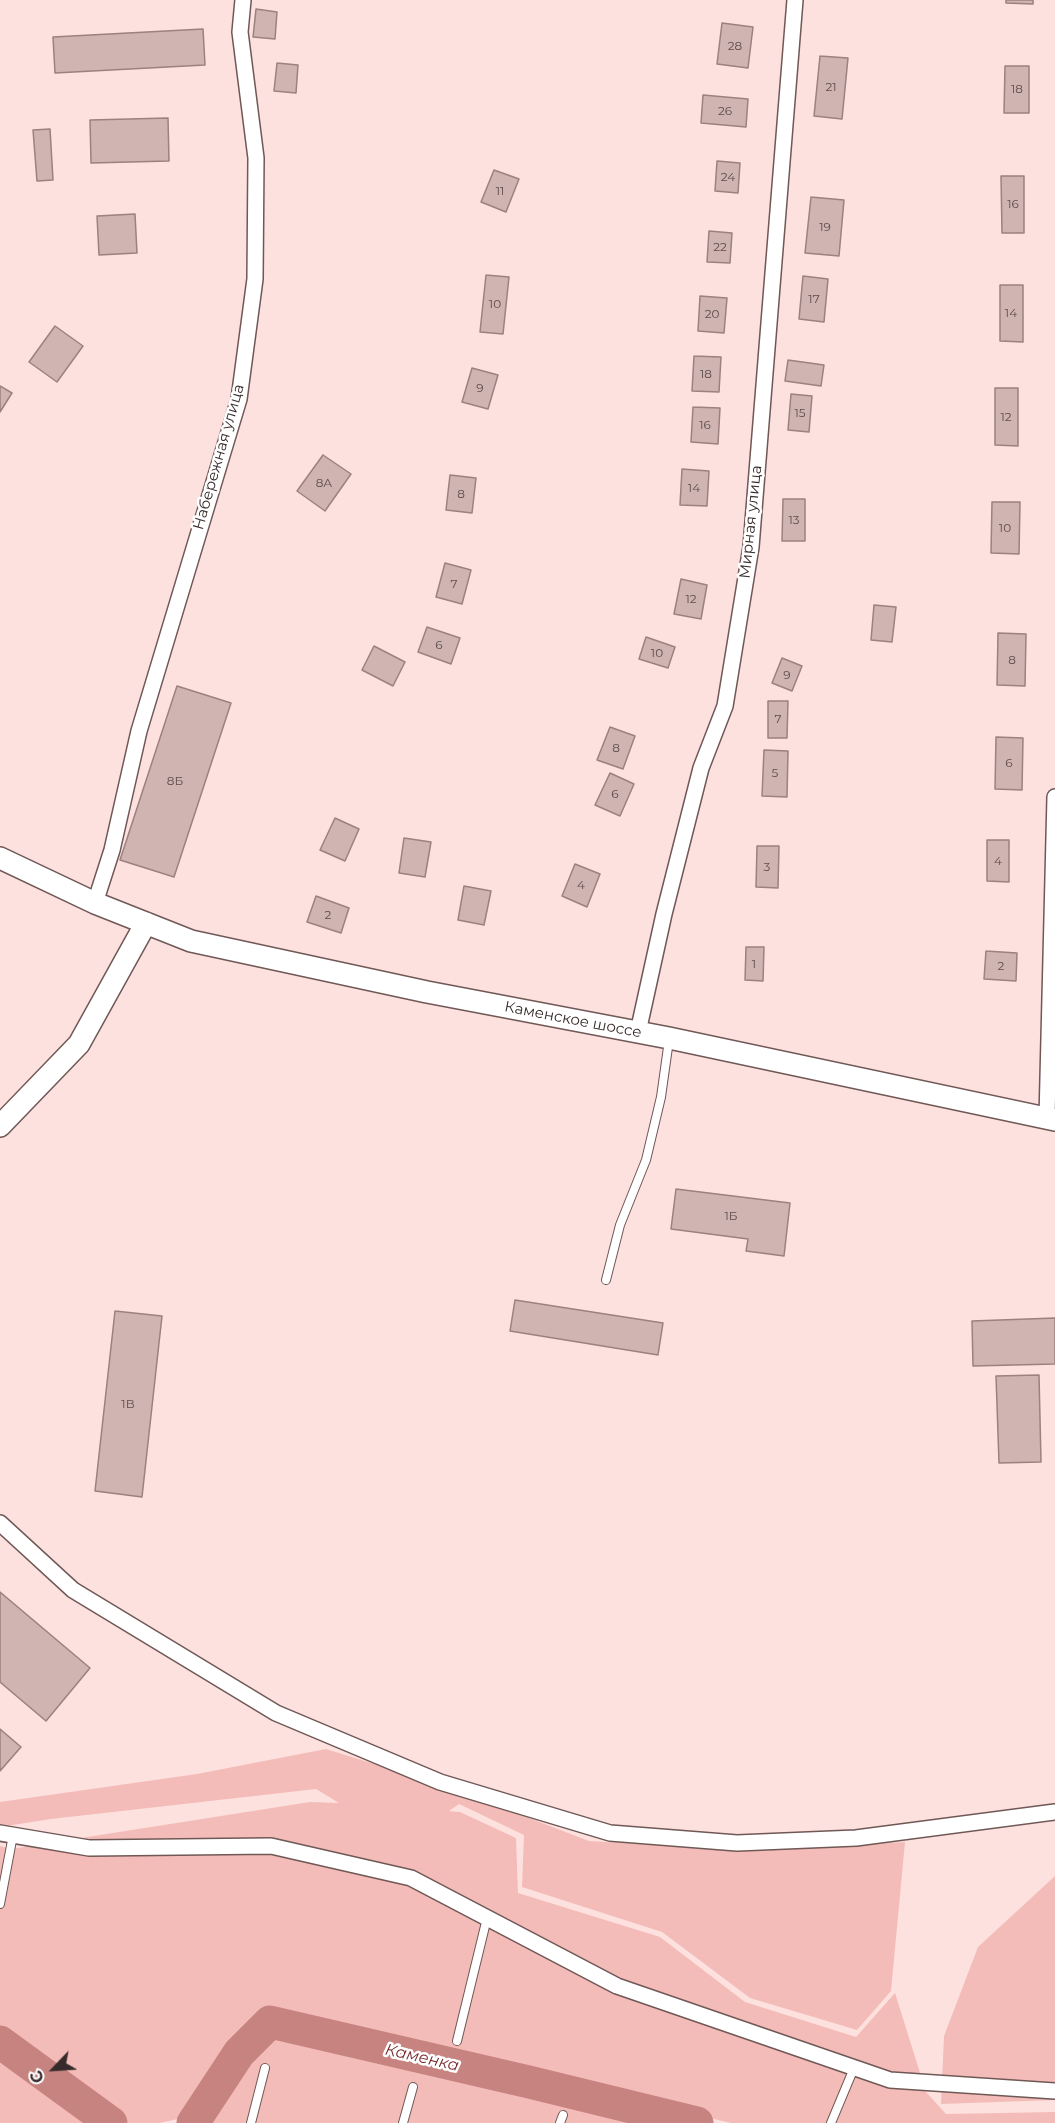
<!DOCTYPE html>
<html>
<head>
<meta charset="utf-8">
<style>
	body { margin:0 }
	#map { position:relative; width:1055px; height:2123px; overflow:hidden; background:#fde1df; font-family:Montserrat,sans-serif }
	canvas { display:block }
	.north { position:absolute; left:24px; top:2039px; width:60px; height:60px; -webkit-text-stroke:4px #fff; paint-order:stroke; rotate:245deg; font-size:16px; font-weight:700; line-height:24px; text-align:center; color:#362b2a }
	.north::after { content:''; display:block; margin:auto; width:21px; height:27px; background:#362b2a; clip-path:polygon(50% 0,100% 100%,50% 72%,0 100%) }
</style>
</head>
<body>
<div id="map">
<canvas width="1055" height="2123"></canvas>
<div class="north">С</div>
</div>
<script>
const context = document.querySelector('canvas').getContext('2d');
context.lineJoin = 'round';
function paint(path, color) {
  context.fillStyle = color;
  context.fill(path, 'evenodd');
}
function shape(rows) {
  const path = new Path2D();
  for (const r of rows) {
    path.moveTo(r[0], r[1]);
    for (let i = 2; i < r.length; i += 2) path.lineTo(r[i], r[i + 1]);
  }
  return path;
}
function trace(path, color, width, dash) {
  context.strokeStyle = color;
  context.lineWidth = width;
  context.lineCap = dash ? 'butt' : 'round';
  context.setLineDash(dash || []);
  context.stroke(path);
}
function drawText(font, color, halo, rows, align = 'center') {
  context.font = font + ' Montserrat,sans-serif';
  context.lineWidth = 5;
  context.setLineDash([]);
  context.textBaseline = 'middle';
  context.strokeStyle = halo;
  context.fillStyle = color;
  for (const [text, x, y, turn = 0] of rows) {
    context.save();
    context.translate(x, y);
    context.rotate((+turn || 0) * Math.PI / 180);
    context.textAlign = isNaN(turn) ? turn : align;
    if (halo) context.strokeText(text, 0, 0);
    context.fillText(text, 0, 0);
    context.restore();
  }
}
paint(shape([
	[326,1749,448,1787,589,1841,756,1851,905,1842,891,1991,857,2030,750,1998,662,1932,522,1887,524,1835,459,1804,449,1811,460,1812,516,1838,518,1893,660,1937,745,2002,856,2037,895,1993,926,2092,946,2114,1055,2112,1055,2123,731,2123,271,2014,232,2042,183,2118,159,2123,129,2123,0,2029,0,1846,11,1849,310,1802,339,1803,316,1789,51,1819,0,1827,0,1802,197,1774],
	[1055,1876,1055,2100,941,2104,944,2036,978,1947],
	[273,2033,655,2123,208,2123,248,2059],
	[0,2058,85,2123,0,2123]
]), '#f4bcb8');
trace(shape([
	[0,2042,111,2123],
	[193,2123,239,2053,270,2022,529,2082,697,2123]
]), '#c6837f', 33);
const building = shape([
	[1006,0,1033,0,1033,4,1006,3,1006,0],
	[256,9,277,12,275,39,253,37,256,9],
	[722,23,753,27,748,68,717,64,722,23],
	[203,29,205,65,55,73,53,37,203,29],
	[820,56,848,58,842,119,814,116,820,56],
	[277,63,298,65,296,93,274,91,277,63],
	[1005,66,1029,66,1029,113,1004,113,1005,66],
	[703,95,748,99,746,127,701,123,703,95],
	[168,118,169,161,91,163,90,120,168,118],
	[50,129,53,180,37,181,33,130,50,129],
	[717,161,740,163,738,193,715,191,717,161],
	[494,170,519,179,506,212,481,202,494,170],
	[1001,176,1024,176,1024,233,1002,233,1001,176],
	[811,197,844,200,839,256,805,253,811,197],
	[135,214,137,253,99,255,97,216,135,214],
	[709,231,732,233,730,263,707,262,709,231],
	[486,275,509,277,503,334,480,332,486,275],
	[803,276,828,279,824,322,799,319,803,276],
	[1000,285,1023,285,1023,342,1000,341,1000,285],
	[700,296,727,298,724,333,698,331,700,296],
	[55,326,83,346,57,382,29,362,55,326],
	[694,356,721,357,719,392,692,391,694,356],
	[788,360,824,365,821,386,785,381,788,360],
	[472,368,498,375,488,409,462,402,472,368],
	[0,386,12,393,0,412,0,386],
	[995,388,1018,388,1018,446,995,445,995,388],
	[791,394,812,396,809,432,788,430,791,394],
	[693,407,720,408,718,444,691,442,693,407],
	[323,455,351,474,325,511,297,491,323,455],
	[682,469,709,471,707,506,680,505,682,469],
	[450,475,476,478,472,513,446,510,450,475],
	[783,499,805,499,805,541,782,541,783,499],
	[992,502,1020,502,1019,554,991,553,992,502],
	[445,563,471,570,462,604,436,597,445,563],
	[681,579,707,585,701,619,674,614,681,579],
	[874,605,896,607,892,642,871,640,874,605],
	[427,627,460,638,451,664,418,652,427,627],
	[998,633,1026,634,1025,686,997,685,998,633],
	[646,637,675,647,668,668,639,659,646,637],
	[374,646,405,662,393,686,362,670,374,646],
	[782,658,802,666,792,691,772,683,782,658],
	[177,686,231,703,174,877,120,860,177,686],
	[768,701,788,701,787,738,768,738,768,701],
	[610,727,635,736,623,769,597,760,610,727],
	[996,737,1023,738,1022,790,995,789,996,737],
	[764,750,788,751,787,797,762,796,764,750],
	[610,773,634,784,620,816,595,805,610,773],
	[335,818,359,829,345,861,320,850,335,818],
	[404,838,431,842,425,877,399,873,404,838],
	[987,840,1009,840,1009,882,987,881,987,840],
	[757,846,779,846,778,888,756,887,757,846],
	[575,864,600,874,587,907,562,896,575,864],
	[464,886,491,891,484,925,458,920,464,886],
	[316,896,349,908,341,933,307,922,316,896],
	[746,947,764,947,763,981,745,980,746,947],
	[986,951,1017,953,1016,981,984,979,986,951],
	[676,1189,790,1203,784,1256,746,1251,748,1239,671,1229,676,1189],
	[515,1300,663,1323,658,1355,510,1331,515,1300],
	[115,1311,162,1316,142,1497,95,1491,115,1311],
	[1055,1318,1055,1364,973,1366,972,1321,1055,1318],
	[1039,1375,1041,1462,999,1463,996,1376,1039,1375],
	[0,1592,90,1668,46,1721,0,1682,0,1592],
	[0,1729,21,1747,0,1771,0,1729]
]);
paint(building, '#cfb4b2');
trace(building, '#9b817f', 1.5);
const lane = shape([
	[606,1280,620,1225,646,1160,661,1097,669,1040],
	[0,1904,13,1835],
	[457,2041,487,1918],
	[251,2123,265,2068],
	[403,2123,413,2087],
	[560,2123,563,2115],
	[831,2123,854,2068]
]);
const street = shape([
	[95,903,112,850,139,731,239,399,255,279,256,158,240,32,243,0],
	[638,1032,664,914,701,768,725,706,751,547,795,0],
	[1047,1118,1055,797],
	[0,1523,73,1590,276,1713,440,1782,610,1833,737,1843,856,1838,1055,1812],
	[0,1833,89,1848,271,1846,411,1878,617,1986,890,2080,1055,2091]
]);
const secondary = shape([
	[0,858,95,903,191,941,427,992,669,1038,1055,1120],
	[0,1126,79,1044,146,923]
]);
trace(lane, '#6f5856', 10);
trace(street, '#6f5856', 18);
trace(secondary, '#6f5856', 24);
trace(lane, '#fff', 8);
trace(street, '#fff', 15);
trace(secondary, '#fff', 21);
drawText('12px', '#5c4d4c', null, [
	["28",735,46],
	["21",831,87],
	["18",1017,89],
	["26",725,111],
	["24",728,177],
	["11",500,191],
	["16",1013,204],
	["19",825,227],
	["22",720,247],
	["17",814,299],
	["10",495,304],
	["14",1011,313],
	["20",712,314],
	["18",706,374],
	["9",480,388],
	["15",800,413],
	["12",1006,417],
	["16",705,425],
	["8А",324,483],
	["14",694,488],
	["8",461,494],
	["13",794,520],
	["10",1005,528],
	["7",454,584],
	["12",691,599],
	["6",439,645],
	["10",657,653],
	["8",1012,660],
	["9",787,675],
	["7",778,719],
	["8",616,748],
	["6",1009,763],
	["5",775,773],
	["8Б",175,781],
	["6",615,794],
	["4",998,861],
	["3",767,867],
	["4",581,885],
	["2",328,915],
	["1",754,964],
	["2",1001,966],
	["1Б",731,1216],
	["1В",128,1404]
]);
drawText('15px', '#362b2a', '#fff', [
	["Набережная улица",219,457,-74],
	["Мирная улица",751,522,-84],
	["Каменское шоссе",573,1020,11]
]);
drawText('italic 16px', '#792728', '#fff', [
	["Каменка",422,2058,13]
]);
</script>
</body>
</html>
